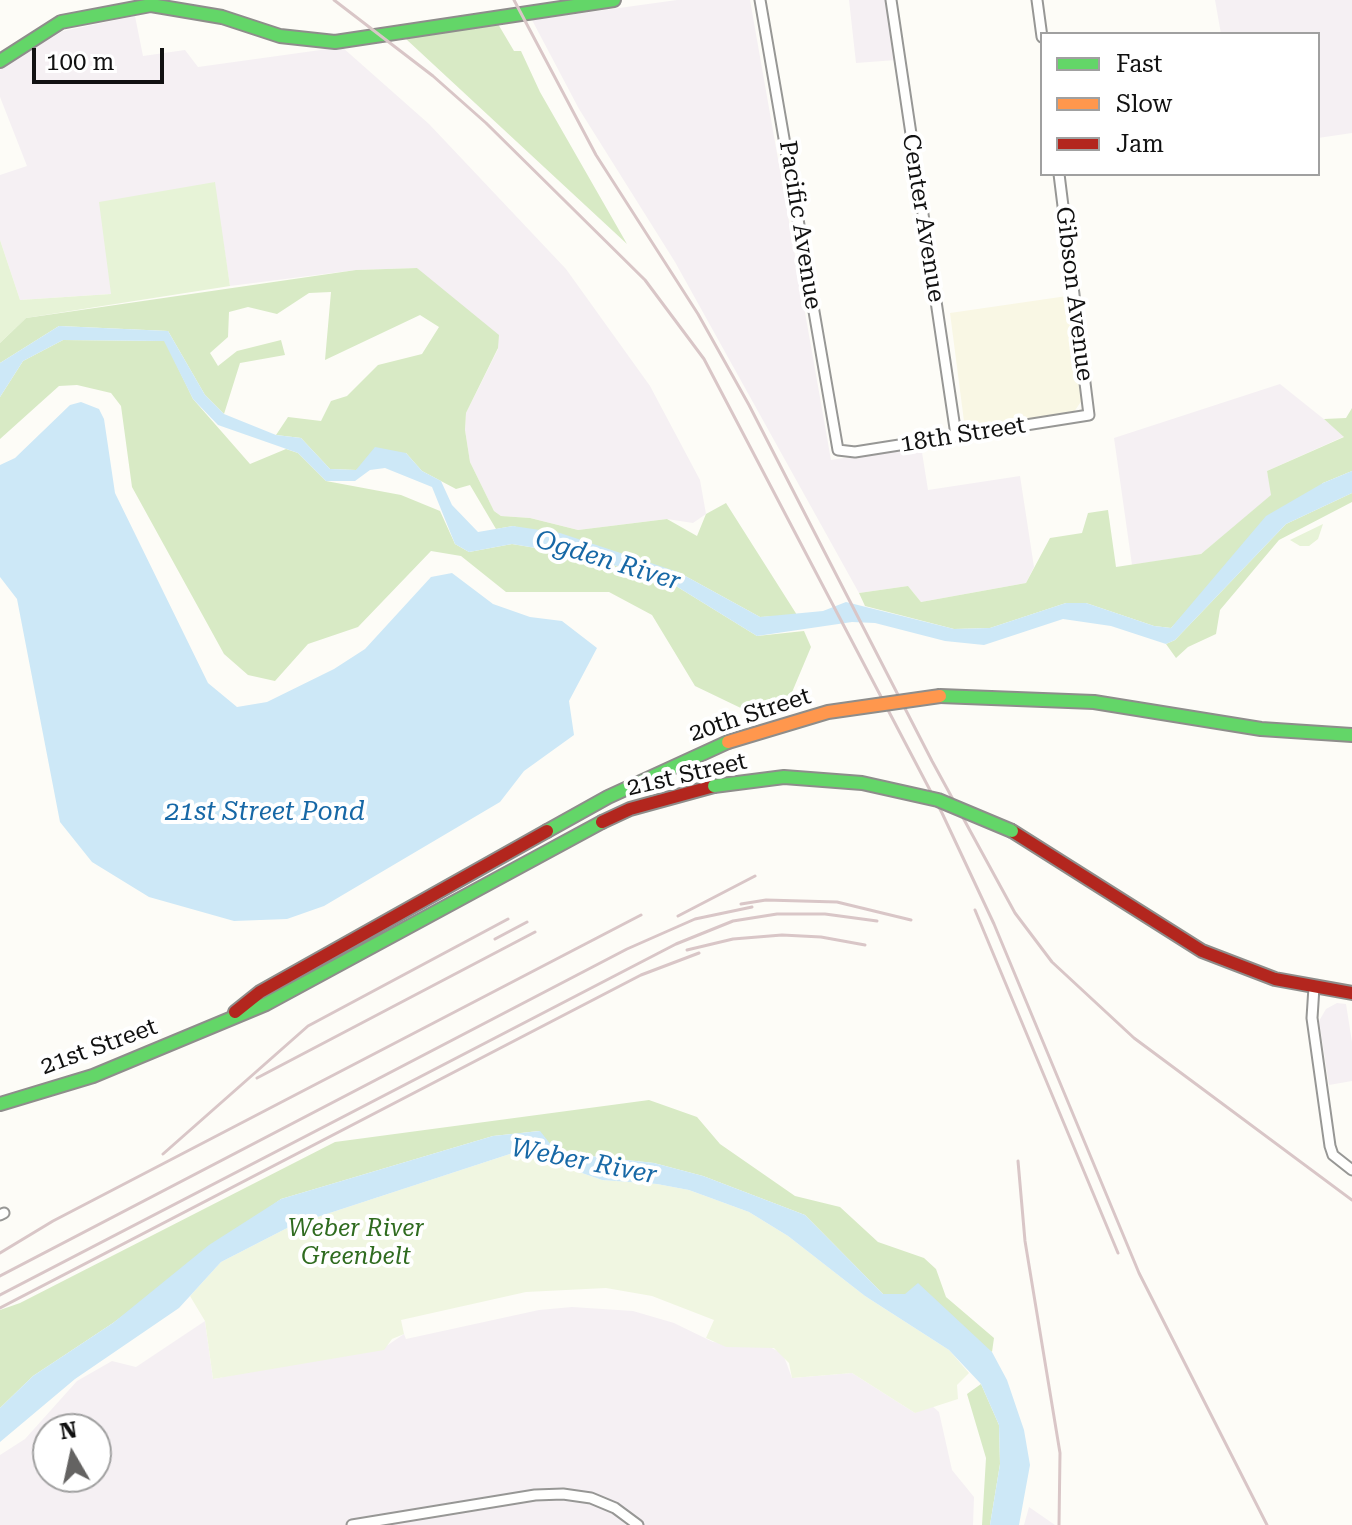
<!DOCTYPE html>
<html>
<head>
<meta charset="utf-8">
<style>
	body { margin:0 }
	#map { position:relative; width:1352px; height:1525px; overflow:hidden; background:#fdfcf7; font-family:"Roboto Serif",serif }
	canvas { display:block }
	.legend { position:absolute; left:1040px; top:32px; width:280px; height:144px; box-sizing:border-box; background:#fff; border:2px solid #a0a0a0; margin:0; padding:10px 14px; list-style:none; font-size:24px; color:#111 }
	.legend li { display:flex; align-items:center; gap:16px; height:40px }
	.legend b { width:40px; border:2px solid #a0a0a0 }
	.north { position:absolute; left:32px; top:1413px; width:80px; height:80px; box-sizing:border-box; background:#fff; border:2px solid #a0a0a0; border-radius:50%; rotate:351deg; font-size:22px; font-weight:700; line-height:32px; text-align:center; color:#111 }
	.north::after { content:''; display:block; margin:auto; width:28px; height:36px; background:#646362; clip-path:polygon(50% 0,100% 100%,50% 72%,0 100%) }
	.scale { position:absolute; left:32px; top:48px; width:132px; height:36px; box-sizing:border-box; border:4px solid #111; border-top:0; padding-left:10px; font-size:24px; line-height:28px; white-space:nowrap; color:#111; -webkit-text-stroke:6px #fff; paint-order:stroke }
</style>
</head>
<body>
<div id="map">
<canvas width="1352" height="1525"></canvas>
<ul class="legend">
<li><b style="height:10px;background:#63d668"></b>Fast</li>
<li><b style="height:10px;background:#ff974d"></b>Slow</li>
<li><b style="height:10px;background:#b3261e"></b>Jam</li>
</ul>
<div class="north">N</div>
<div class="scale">100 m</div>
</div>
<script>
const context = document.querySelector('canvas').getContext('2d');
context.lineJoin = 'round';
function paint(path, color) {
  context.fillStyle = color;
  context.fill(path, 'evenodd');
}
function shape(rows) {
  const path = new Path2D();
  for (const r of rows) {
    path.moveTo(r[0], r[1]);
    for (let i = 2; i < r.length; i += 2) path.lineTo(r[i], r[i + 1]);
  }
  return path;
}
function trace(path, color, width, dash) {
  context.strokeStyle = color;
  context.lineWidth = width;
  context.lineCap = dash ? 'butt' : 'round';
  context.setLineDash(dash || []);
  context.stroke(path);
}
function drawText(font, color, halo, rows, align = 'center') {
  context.font = font + ' "Roboto Serif",serif';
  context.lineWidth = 8;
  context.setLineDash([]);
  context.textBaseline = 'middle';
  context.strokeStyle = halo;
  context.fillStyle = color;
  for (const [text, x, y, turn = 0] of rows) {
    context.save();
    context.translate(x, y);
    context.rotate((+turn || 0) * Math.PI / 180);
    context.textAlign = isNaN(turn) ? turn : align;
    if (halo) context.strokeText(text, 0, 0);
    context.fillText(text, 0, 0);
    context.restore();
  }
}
paint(shape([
	[677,0,750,0,831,460,921,446,928,490,1020,476,1034,567,1026,583,921,602,908,586,859,593,675,262,579,109,532,20],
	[849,0,886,0,896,60,856,63],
	[1215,0,1352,0,1352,133,1318,138,1318,34,1221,34],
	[135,16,143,56,185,50,198,67,342,47,429,124,566,269,650,386,700,480,706,514,693,523,667,519,578,530,530,518,501,516,494,511,470,462,465,430,466,413,498,349,417,268,356,270,230,286,214,182,111,294,20,300,0,240,0,175,27,166,0,97,0,68,63,31],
	[1280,384,1345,436,1267,471,1272,495,1201,554,1132,565,1114,438],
	[1337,1003,1346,1004,1352,1042,1352,1081,1329,1085,1319,1021,1326,1009],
	[572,1307,633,1311,674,1323,713,1342,768,1346,783,1354,792,1378,852,1373,915,1413,931,1405,939,1412,952,1470,974,1497,973,1525,0,1525,0,1455,25,1439,77,1381,112,1361,136,1367,205,1321,213,1379,388,1345,404,1334,406,1339,539,1310],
	[48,1429,96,1429,96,1477,48,1477],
	[1029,1507,1055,1525,1024,1525]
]), '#f5f0f3');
paint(shape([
	[1074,295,1084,397,1074,412,965,429,950,313]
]), '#f9f7e4');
paint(shape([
	[215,182,230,286,26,318,0,343,0,240,20,300,111,294,99,202],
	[1323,524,1318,539,1309,546,1300,546,1290,540]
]), '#e7f3d7');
paint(shape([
	[498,24,514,51,521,51,540,92,627,244,406,39],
	[417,268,499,335,498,348,466,413,465,430,470,462,494,511,501,516,530,518,578,530,667,519,697,536,706,514,726,503,797,615,760,617,678,572,513,526,496,529,470,485,456,489,422,471,406,453,356,470,330,469,301,438,276,435,288,417,321,421,331,401,347,396,378,365,422,354,439,327,420,315,325,360,331,292,309,293,277,314,248,307,229,312,228,337,210,353,218,366,237,351,281,340,285,355,240,363,224,414,205,395,168,331,59,326,0,363,0,343,26,318,356,270],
	[63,340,165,341,193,399,250,464,286,449,298,453,326,481,401,495,440,511,455,544,469,552,512,544,590,557,676,586,757,636,804,631,811,647,790,697,747,711,695,686,652,615,609,592,506,592,461,556,431,551,358,627,308,644,275,681,248,675,224,654,132,487,121,406,111,393,77,385,59,386,0,439,0,397,23,361],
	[1352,408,1352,471,1323,483,1207,589,1171,628,1154,626,1086,603,1066,603,990,628,954,629,865,606,859,593,908,586,921,602,1026,583,1050,538,1082,533,1088,513,1108,510,1116,567,1201,554,1271,495,1267,471,1344,437,1324,419,1346,418],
	[1352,493,1352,502,1279,540,1220,610,1216,634,1188,647,1176,658,1166,644,1175,640,1286,524],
	[649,1100,697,1117,720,1144,795,1196,840,1207,878,1242,924,1258,936,1269,946,1297,994,1338,992,1352,905,1294,883,1294,805,1215,703,1176,654,1163,572,1154,551,1146,539,1131,493,1136,281,1199,113,1323,33,1376,0,1408,0,1310,20,1303,335,1142],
	[981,1384,999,1425,1000,1464,990,1525,982,1525,986,1458,967,1394]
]), '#d8eac5');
paint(shape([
	[519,1151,602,1180,657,1184,689,1190,749,1212,788,1236,865,1296,949,1350,969,1373,957,1385,958,1399,915,1413,852,1373,792,1378,789,1363,774,1348,726,1347,706,1338,714,1320,652,1296,606,1288,526,1292,401,1320,404,1334,392,1339,384,1350,213,1379,205,1321,190,1296,221,1262,293,1225]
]), '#f0f6e1');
paint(shape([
	[59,326,168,331,205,395,224,414,276,435,301,438,330,469,356,470,375,447,406,453,422,471,441,481,452,505,478,532,513,526,560,533,678,572,760,617,823,611,846,602,954,629,990,628,1066,603,1086,603,1154,626,1171,628,1266,516,1323,483,1352,471,1352,493,1286,524,1175,640,1166,644,1111,626,1063,619,984,645,945,641,875,623,852,622,757,636,676,586,590,557,512,544,469,552,455,544,432,487,385,468,370,470,355,481,326,481,298,453,218,425,193,399,164,341,63,340,23,361,0,397,0,363],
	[81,402,99,409,104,419,115,493,208,683,237,707,267,702,334,669,365,649,431,577,452,573,493,604,530,617,562,621,597,648,569,701,574,735,524,771,500,802,324,906,287,919,234,921,149,897,92,862,60,822,17,599,0,577,0,465,15,458,70,405],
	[540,1131,552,1146,572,1154,654,1163,703,1176,805,1215,883,1294,905,1294,918,1283,992,1352,1007,1380,1024,1430,1030,1465,1019,1525,990,1525,1000,1464,999,1425,981,1384,949,1350,865,1296,788,1236,749,1212,689,1190,657,1184,602,1180,519,1151,293,1225,221,1262,179,1308,75,1379,0,1442,0,1408,33,1376,113,1323,209,1245,281,1199,493,1136]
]), '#cde8f7');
const street = shape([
	[760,0,838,450,855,452,1089,415,1059,174],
	[891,0,956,435],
	[1037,0,1042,37],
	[1314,987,1312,1018,1330,1146,1333,1155,1352,1170],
	[0,1215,4,1213],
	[352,1525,535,1495,563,1494,591,1498,615,1508,638,1525]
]);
const fast = shape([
	[0,61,61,22,151,5,222,17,280,36,335,42,614,0],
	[940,696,1094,702,1261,729,1352,735],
	[547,831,608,797,728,742],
	[0,1104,93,1076,266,1004,602,822]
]);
const jam = shape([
	[602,822,630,809,714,786],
	[1012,831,1202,951,1275,979,1352,993],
	[235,1012,260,992,547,831]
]);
trace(street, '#979795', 13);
trace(fast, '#8e8d8b', 16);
trace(jam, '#8e8d8b', 16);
trace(street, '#fffffe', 9);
trace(fast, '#63d668', 12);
trace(jam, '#b3261e', 12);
trace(shape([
	[334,0,433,76,486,123,645,280,704,359,942,813,994,924,1139,1273,1267,1525],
	[514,0,596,155,698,314,749,405,932,761,1015,913,1052,962,1134,1038,1352,1200],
	[741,904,766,900,837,902,911,920],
	[975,910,1118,1253],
	[678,916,755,876],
	[495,939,527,922],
	[687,950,733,939,782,935,821,937,865,945],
	[257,1078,535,932],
	[163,1154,308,1026,508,919],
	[1018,1161,1025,1241,1060,1453,1059,1525],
	[0,1253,53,1221,641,915],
	[0,1276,627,949,695,919,752,907],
	[0,1295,676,944,733,921,777,914,825,914,877,921],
	[0,1308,641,975,699,953]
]), '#d9c6c7', 3);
const fastBridge = shape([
	[714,786,784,777,862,783,938,800,1012,831]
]);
const slowBridge = shape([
	[728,742,828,712,940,696]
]);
trace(fastBridge, '#8e8d8b', 16, []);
trace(slowBridge, '#8e8d8b', 16, []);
trace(fastBridge, '#63d668', 12);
trace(slowBridge, '#ff974d', 12);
drawText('24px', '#111', '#fff', [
	["Center Avenue",923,218,81],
	["Pacific Avenue",800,225,81],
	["Gibson Avenue",1074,294,83],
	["18th Street",963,435,-9],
	["20th Street",750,715,-18],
	["21st Street",687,775,-13],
	["21st Street",99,1047,-20]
]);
drawText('italic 24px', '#2f6b1f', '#fff', [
	["Weber River",356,1229],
	["Greenbelt",356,1257]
]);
drawText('italic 26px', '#1768a6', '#fff', [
	["Ogden River",608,561,17],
	["21st Street Pond",265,812],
	["Weber River",584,1162,11]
]);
</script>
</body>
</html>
